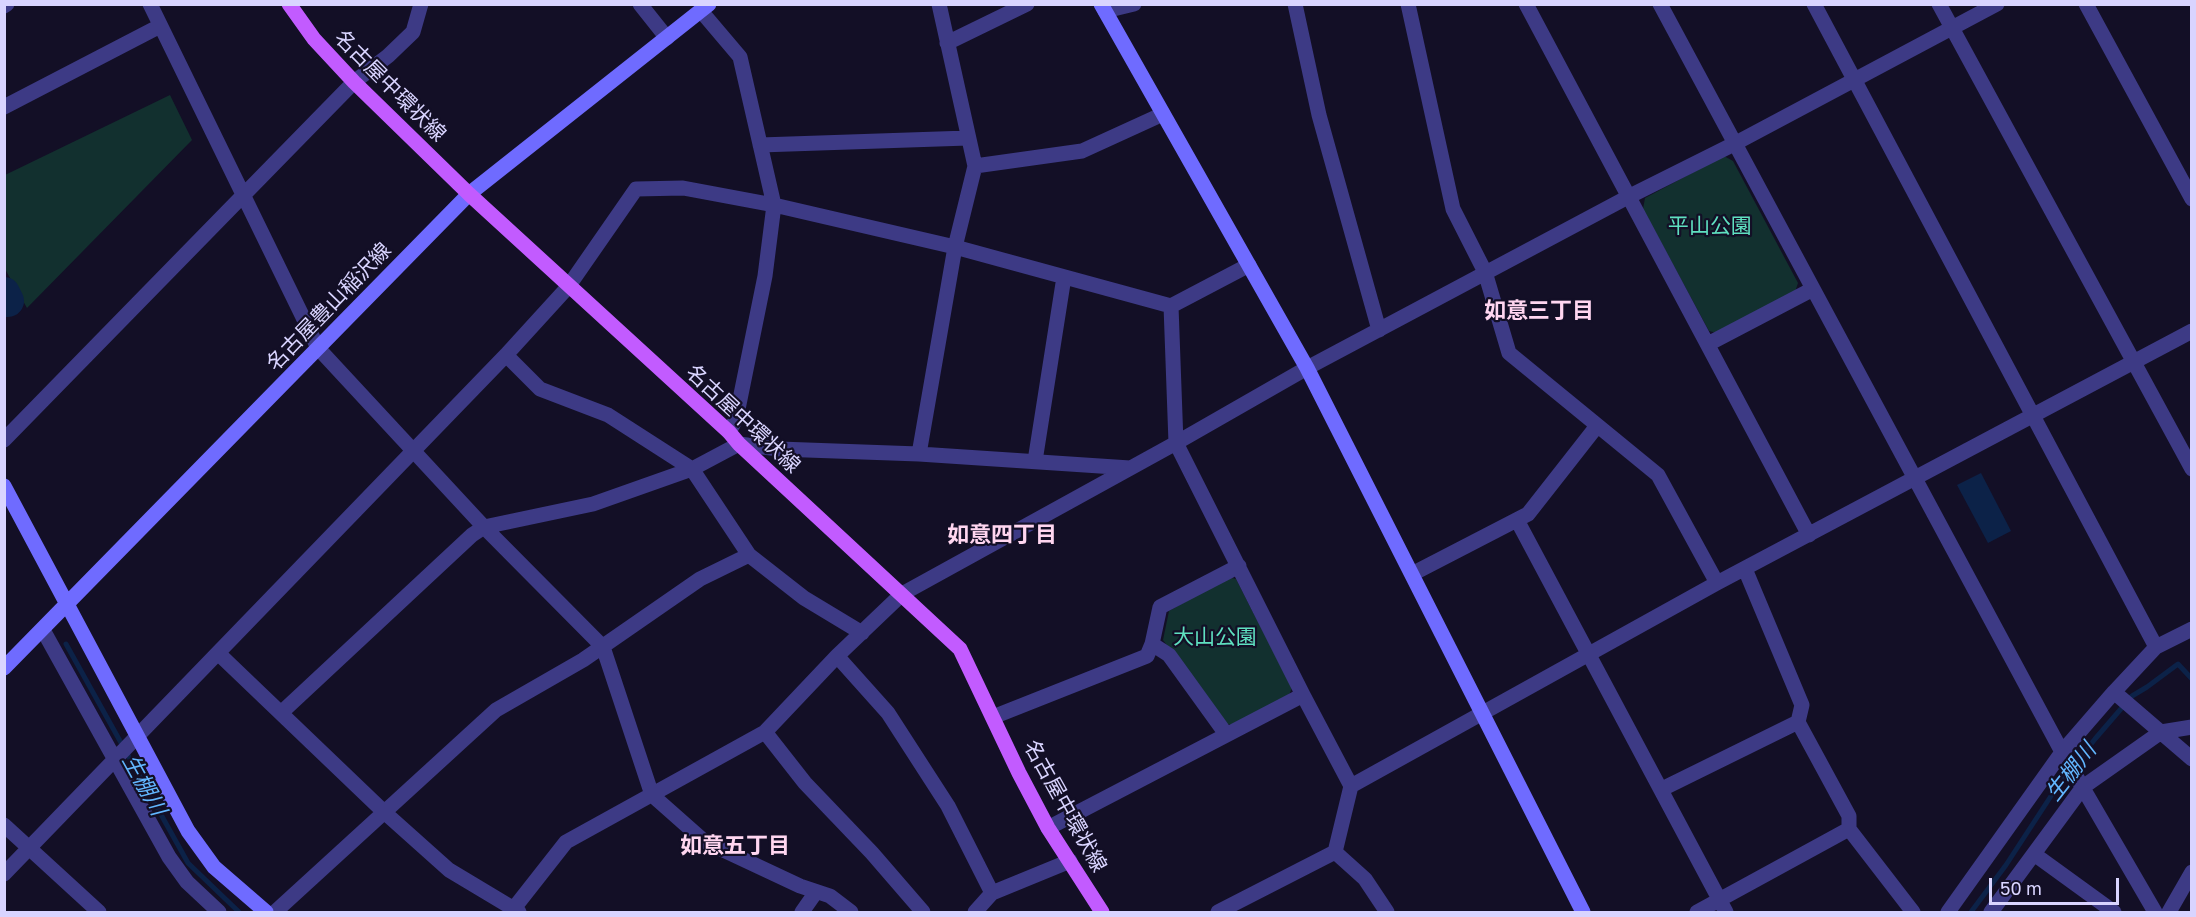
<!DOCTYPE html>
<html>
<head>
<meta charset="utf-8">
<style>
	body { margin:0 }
	#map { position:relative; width:2196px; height:917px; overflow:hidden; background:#130f26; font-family:"Golos Text",sans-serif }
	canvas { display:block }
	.frame { position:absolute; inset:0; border:6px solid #d9d4ff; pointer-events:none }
	.scale { position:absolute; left:1989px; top:878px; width:130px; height:27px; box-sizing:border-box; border:3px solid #d9d4ff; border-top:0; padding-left:8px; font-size:18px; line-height:21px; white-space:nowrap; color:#d9d4ff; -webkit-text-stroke:4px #130f26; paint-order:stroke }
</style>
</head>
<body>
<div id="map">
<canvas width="2196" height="917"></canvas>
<div class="frame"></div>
<div class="scale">50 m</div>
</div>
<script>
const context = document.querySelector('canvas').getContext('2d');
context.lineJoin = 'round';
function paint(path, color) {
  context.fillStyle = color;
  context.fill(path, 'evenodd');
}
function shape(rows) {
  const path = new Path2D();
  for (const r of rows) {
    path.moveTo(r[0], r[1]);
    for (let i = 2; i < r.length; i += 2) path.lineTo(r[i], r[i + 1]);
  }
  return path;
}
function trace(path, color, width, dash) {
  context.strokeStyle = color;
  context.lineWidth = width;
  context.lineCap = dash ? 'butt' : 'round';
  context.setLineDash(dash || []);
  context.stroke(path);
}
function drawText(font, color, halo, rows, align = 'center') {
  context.font = font + ' "Golos Text","Noto Sans JP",sans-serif';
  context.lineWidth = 4.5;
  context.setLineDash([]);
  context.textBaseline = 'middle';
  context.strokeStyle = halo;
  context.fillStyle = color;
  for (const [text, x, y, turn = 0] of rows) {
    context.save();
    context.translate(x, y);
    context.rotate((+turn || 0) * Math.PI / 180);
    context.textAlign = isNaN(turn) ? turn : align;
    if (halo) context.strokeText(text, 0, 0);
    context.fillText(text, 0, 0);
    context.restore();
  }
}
paint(shape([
	[170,95,192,140,27,308,5,269,5,175],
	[1724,156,1733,161,1798,283,1795,292,1717,333,1709,331,1643,209,1645,198],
	[1228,577,1236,579,1292,688,1289,695,1232,725,1223,723,1163,640,1169,611]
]), '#12302f');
paint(shape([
	[1981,473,2011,531,1988,543,1957,485]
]), '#0c2248');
trace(shape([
	[66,644,188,863,239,912],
	[1971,912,2006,865,2051,796,2095,739,2132,696,2147,687,2178,664,2192,679]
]), '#0c2248', 5);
trace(shape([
	[4,293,8,301]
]), '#0c2248', 32);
trace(shape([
	[150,4,318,348,484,527,603,647,652,795,704,841,800,886,830,896,851,912],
	[640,4,667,38],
	[1295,4,1319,115,1379,330],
	[1408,4,1453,209,1485,272,1509,353,1658,475,1717,583],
	[1526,4,1809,535],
	[1660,4,2062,752,2155,912],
	[1814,4,2156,647],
	[1939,4,2192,469],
	[2086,4,2192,199],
	[4,6,7,4],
	[701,11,740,57,774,205,765,276,736,419,729,432],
	[1105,11,1134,4],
	[947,43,1027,4],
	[4,107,160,26],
	[760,145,968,138],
	[975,166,1082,151,1163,114],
	[1171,306,1176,443,1303,695,1351,786],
	[1708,344,1813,289],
	[506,355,540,389,608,415,692,469,749,555,804,598,862,633],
	[4,440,354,82,388,56,413,32,421,4],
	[919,454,955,247,975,166,939,4],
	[1035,461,1064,277],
	[1517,520,1726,912],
	[1745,569,1802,705,1798,722,1849,816,1849,829,1913,912],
	[1412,574,1528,514,1597,426],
	[43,630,169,857,187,882,219,912],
	[1152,644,1169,655,1226,734],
	[219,654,383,811,449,870,519,912],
	[837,656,888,713,948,806,992,893,975,912],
	[2114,692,2192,759],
	[282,712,472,535,484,527,593,504,692,469,739,444,779,449,919,454,1130,468],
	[993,717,1147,656,1152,644,1160,607,1239,566],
	[765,732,805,783,872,853,923,912],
	[1662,789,1798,722],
	[4,825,99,912],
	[1048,828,1303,695],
	[1335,852,1365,879,1387,912],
	[2034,854,2114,912],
	[4,874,506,355,568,287,636,189,683,188,774,205,955,247,1171,306,1249,265],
	[992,893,1070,861],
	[275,912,496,710,583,660,700,579,749,555],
	[511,912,566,842,765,732,837,656,902,594,1176,443,1307,368,1628,197,1734,144,1997,4],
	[802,912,816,892],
	[1218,912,1335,852,1351,786,1717,583,2192,331],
	[1697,912,1849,829],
	[1948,912,2062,752,2114,692,2156,647,2192,629],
	[1991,912,2083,787,2161,732,2192,727],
	[2169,912,2192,872]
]), '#3d3a85', 15);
trace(shape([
	[1101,4,1307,368,1583,912],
	[4,486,188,831,214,867,266,912],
	[4,668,469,194,709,4]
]), '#6f6bff', 15);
trace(shape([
	[289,4,314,39,354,82,469,194,729,432,739,444,960,649,1019,773,1048,828,1102,912]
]), '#c25bff', 15);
drawText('21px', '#d9d4ff', '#130f26', [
	["名古屋中環状線",390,86,45],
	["名古屋豊山稲沢線",329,307,-46],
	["名古屋中環状線",743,419,43],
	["名古屋中環状線",1065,806,61]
]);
drawText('21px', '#5fe0c0', '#130f26', [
	["平山公園",1710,226],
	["大山公園",1215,637]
]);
drawText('bold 22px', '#ffd6f0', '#130f26', [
	["如意三丁目",1539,311],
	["如意四丁目",1002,535],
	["如意五丁目",735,846]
]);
drawText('italic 22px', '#62b6ff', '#130f26', [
	["生棚川",2071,772,-52],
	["生棚川",144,785,61]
]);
</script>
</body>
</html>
